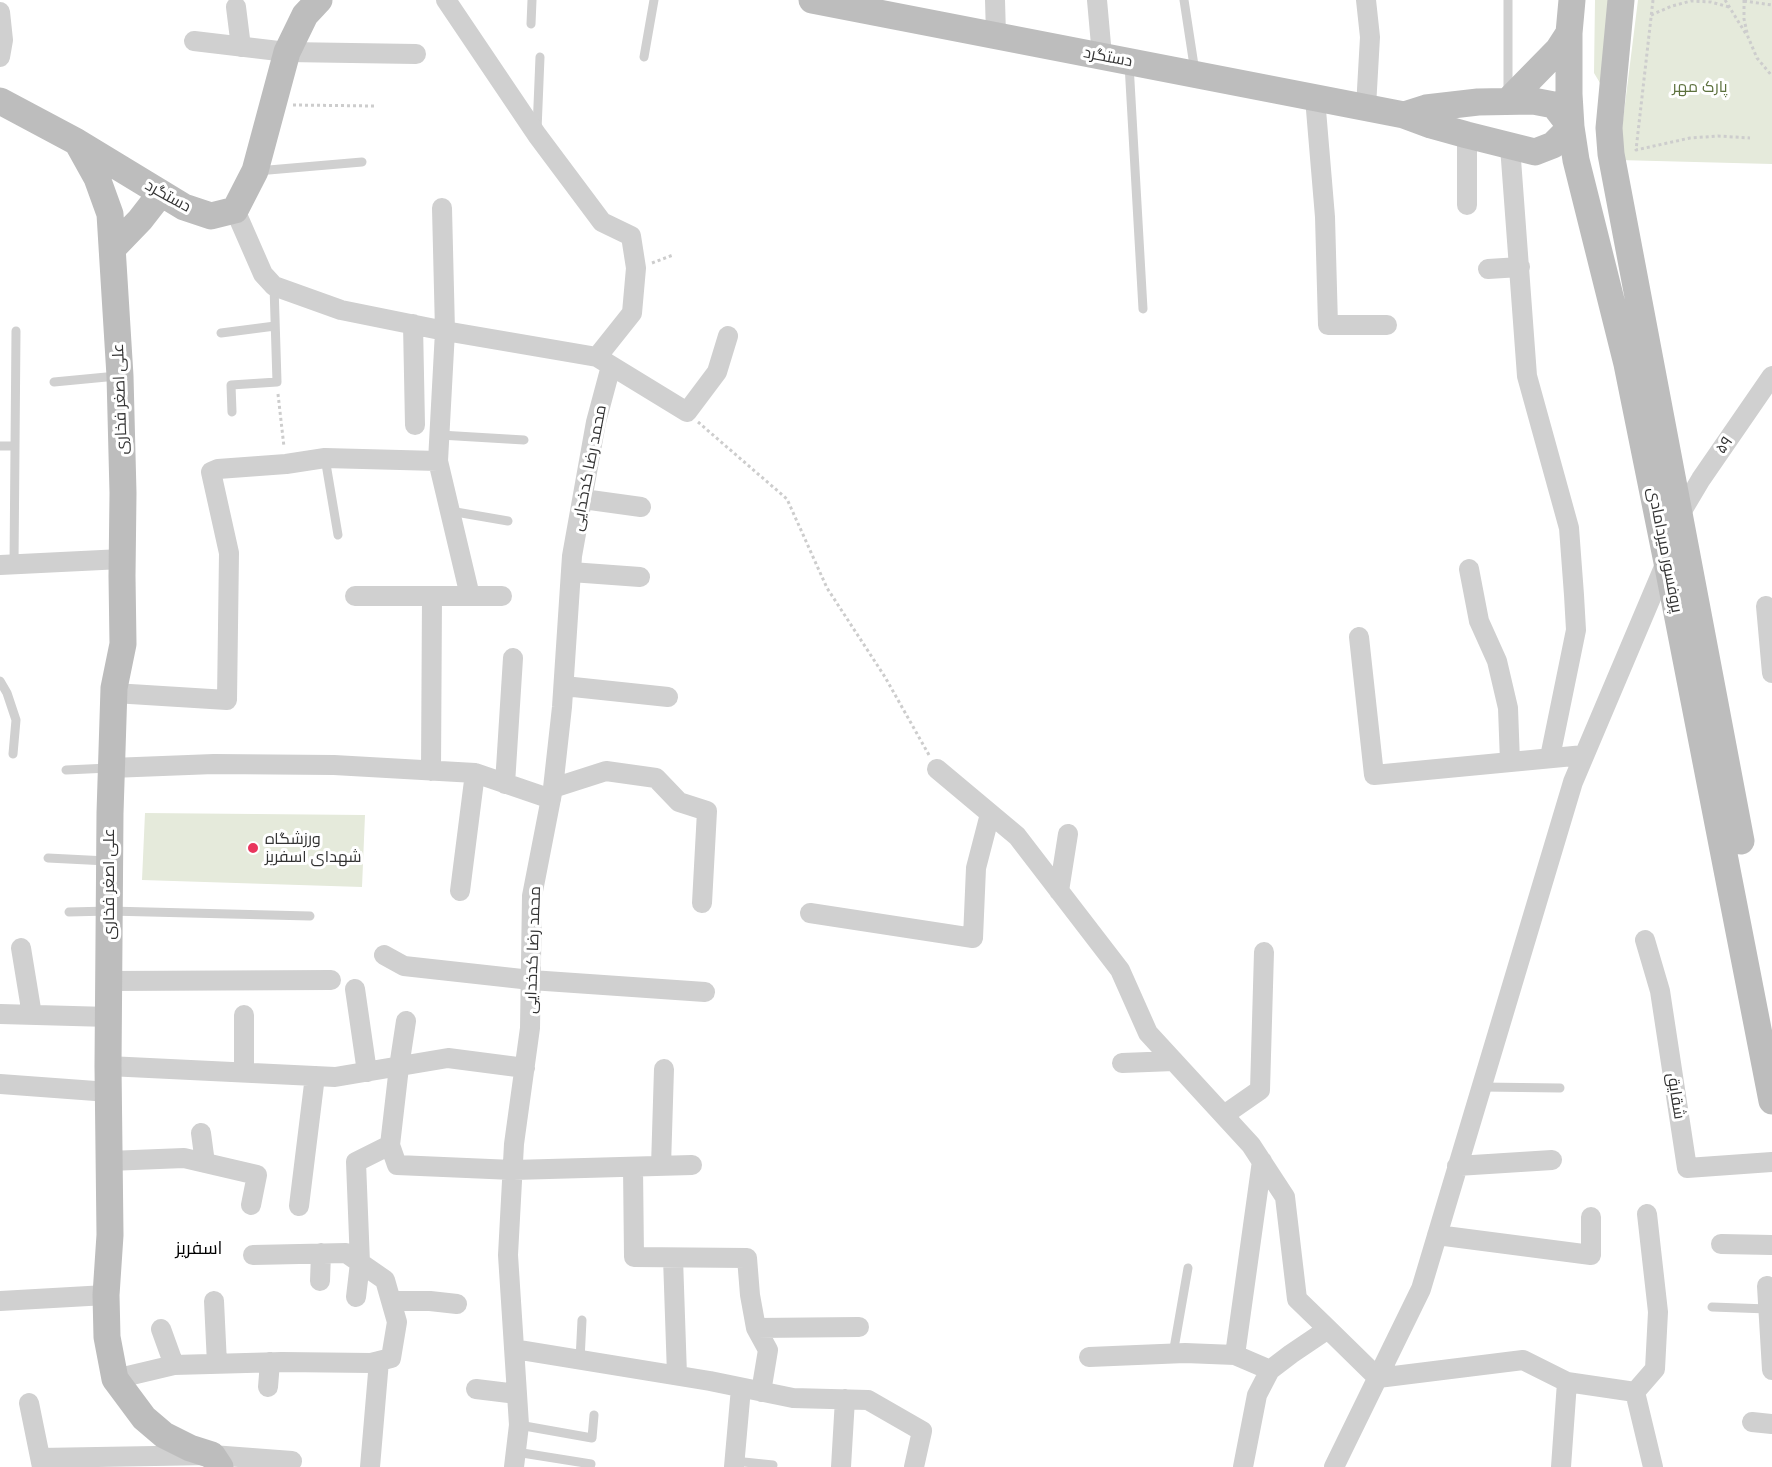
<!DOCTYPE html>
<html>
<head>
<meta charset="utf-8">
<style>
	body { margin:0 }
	canvas { display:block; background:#fff }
</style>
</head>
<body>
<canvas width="1772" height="1467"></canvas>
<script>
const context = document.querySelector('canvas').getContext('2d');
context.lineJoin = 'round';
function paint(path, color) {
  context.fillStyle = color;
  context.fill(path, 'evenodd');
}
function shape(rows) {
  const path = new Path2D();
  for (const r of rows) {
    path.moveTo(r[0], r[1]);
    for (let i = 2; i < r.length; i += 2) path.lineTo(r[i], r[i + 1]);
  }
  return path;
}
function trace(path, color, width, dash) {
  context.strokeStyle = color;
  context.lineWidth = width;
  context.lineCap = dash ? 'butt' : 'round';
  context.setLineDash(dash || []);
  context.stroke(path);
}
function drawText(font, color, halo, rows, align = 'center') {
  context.font = font + ' "Public Sans",Cairo,sans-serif';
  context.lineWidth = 6;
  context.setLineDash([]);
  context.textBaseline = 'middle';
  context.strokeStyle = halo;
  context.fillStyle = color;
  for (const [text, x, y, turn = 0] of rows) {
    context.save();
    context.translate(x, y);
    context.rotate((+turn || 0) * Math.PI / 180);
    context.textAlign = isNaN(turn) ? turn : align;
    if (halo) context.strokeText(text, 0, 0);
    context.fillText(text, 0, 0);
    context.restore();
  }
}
paint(shape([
	[1595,0,1612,0,1600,83,1594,73],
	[1638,0,1772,0,1772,164,1618,160],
	[145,813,365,815,362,887,142,880]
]), '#e5eadb');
trace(shape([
	[1653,0,1636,150,1690,138,1718,136,1750,138],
	[1725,0,1746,34],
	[1744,0,1744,19,1748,37,1757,58,1772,76],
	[1744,1,1772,5],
	[1651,15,1672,6,1691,1,1711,2,1729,7],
	[293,105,375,106],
	[652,263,673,255],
	[278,394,284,447],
	[698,422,787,499,827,588,885,677,929,755]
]), '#cdcdcd', 3, [3, 3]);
trace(shape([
	[1184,0,1195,72],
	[531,24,532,0],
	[644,57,654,0],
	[1129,64,1143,309],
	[1508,93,1508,0],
	[537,130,540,57],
	[257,171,362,162],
	[221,333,275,326],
	[54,382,117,376],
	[232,412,231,385,277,382,274,286],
	[440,435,524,440],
	[0,446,15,446],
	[325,458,338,535],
	[450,511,508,521],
	[14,564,16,331],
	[0,681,7,693,16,720,13,754],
	[66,770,109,768],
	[48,858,107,861],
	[69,912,109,911,310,916],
	[1482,1087,1560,1088],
	[1712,1307,1768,1309],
	[1173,1354,1188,1268],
	[580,1360,582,1320],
	[519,1425,592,1438,594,1415],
	[516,1452,591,1464,590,1467],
	[734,1461,773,1465]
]), '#d0d0d0', 9);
trace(shape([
	[446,0,537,135,602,222,631,236,636,268,632,313,597,357],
	[995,0,996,35],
	[1097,0,1102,56],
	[1366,0,1370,37,1366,107],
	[236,7,241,47],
	[0,12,3,40,0,57],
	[194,41,287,52,416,54],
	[1315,98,1325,217,1328,325,1387,325],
	[1467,135,1467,205],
	[1510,146,1527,376,1569,528,1574,595,1576,630,1550,757],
	[442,208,445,331,597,357,687,412,717,372,728,336],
	[1488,269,1520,267],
	[413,324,415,425],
	[438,461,470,596],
	[583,499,641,507],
	[1679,516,1701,479,1772,376],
	[0,565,122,559],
	[1469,569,1479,621,1497,661,1508,708,1510,762],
	[571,572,640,577],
	[355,596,502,596],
	[1766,606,1772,673],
	[1359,637,1374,775,1584,755],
	[564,686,668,697],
	[114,693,227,700,229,553,211,472,218,469,286,464,325,458,438,461,445,331,341,310,274,286,263,274,235,210],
	[111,768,214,764,334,765,475,773,551,799],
	[937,769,1017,836,1120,970,1148,1033,1251,1145,1285,1197,1297,1299,1328,1329,1378,1378,1523,1360,1567,1382],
	[431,771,432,596],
	[505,784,513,658],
	[553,788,606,771,656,778,679,802,707,811,702,903],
	[460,891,475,773],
	[1059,891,1068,834],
	[810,913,973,938,976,868,990,814],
	[1645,940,1660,991,1687,1168,1772,1162],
	[21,948,32,1015],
	[384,955,404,966,531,980,705,992],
	[109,981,331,980],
	[355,989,367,1072],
	[0,1014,109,1017],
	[406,1021,399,1067,390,1145,397,1165,513,1170,692,1165],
	[1122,1063,1174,1061],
	[108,1066,335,1077,448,1058,525,1068],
	[244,1072,244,1015],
	[0,1084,109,1092],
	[1224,1115,1260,1090,1264,952],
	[201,1133,205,1163],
	[109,1161,184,1158,257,1175,251,1205],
	[661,1166,664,1069],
	[1457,1166,1552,1160],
	[633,1167,634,1257,747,1258,750,1295,756,1328,768,1350,761,1392],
	[299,1206,315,1076],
	[1437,1235,1591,1255,1591,1217],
	[1721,1244,1772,1245],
	[673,1258,677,1375],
	[320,1281,321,1253],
	[1767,1286,1772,1370],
	[356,1297,360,1263,356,1162,390,1145],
	[0,1301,106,1295],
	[214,1301,217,1364],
	[391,1301,430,1301,457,1304],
	[756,1328,859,1327],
	[161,1329,174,1365],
	[514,1349,710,1381,793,1398,868,1400,922,1431,914,1467],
	[1235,1355,1262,1161],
	[1089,1357,1185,1353,1235,1355,1270,1370],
	[115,1379,174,1365,282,1362,371,1363,391,1358,397,1322,385,1280,346,1253,253,1255],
	[268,1387,270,1362],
	[476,1389,517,1394],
	[1635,1392,1655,1369,1658,1312,1647,1214],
	[29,1403,42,1467],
	[1752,1422,1772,1424],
	[40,1458,212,1455,292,1461],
	[370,1467,379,1361],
	[514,1467,519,1425,508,1255,514,1144,530,1028,532,896,553,788,562,707,572,556,596,422,611,366],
	[734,1467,741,1388],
	[841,1467,845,1399],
	[1243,1467,1257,1395,1270,1370,1291,1354,1328,1329],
	[1334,1467,1421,1289,1573,782,1667,560],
	[1561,1467,1567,1382,1635,1392,1653,1467]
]), '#d0d0d0', 20);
trace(shape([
	[812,0,1404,115],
	[1572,0,1569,33,1569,94,1571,127,1576,160,1627,364,1669,572,1772,1101],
	[1621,0,1609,128,1611,154,1741,841],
	[0,101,77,142,184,207,211,216,235,210,255,171,287,52,305,15,319,0],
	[1508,101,1558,50,1569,33],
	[1533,101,1554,105,1571,127,1553,145,1535,152,1467,135,1431,125,1404,115,1426,108,1478,102,1533,101],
	[77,142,97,178,110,214,120,376,123,493,122,576,123,644,114,688,110,813,108,1066,110,1235,106,1295,107,1337,115,1379,144,1418,164,1435,190,1448,212,1455,220,1467],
	[113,248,140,220,161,193]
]), '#bdbdbd', 27);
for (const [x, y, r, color] of [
	[253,848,6,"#e9365d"]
]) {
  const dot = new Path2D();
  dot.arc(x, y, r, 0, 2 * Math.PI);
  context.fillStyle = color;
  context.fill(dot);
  trace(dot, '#fff', 2);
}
drawText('16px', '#333', '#fff', [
	["دستگرد",1108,57,11],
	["دستگرد",168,196,29],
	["علی اصغر فخاری",120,399,-92],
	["۵۹",1724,445,-55],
	["محمد رضا کدخدایی",589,468,-79],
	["پروفسور میردامادی",1665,550,79],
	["علی اصغر فخاری",109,884,-90],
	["محمد رضا کدخدایی",533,950,-88],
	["شقایق",1676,1096,81]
]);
drawText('16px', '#5d713e', '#fff', [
	["پارک مهر",1700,87]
]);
drawText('16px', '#333', '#fff', [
	["ورزشگاه",265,839],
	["شهدای اسفریز",265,857]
], 'left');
drawText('18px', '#000', '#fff', [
	["اسفریز",199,1248]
]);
</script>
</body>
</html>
